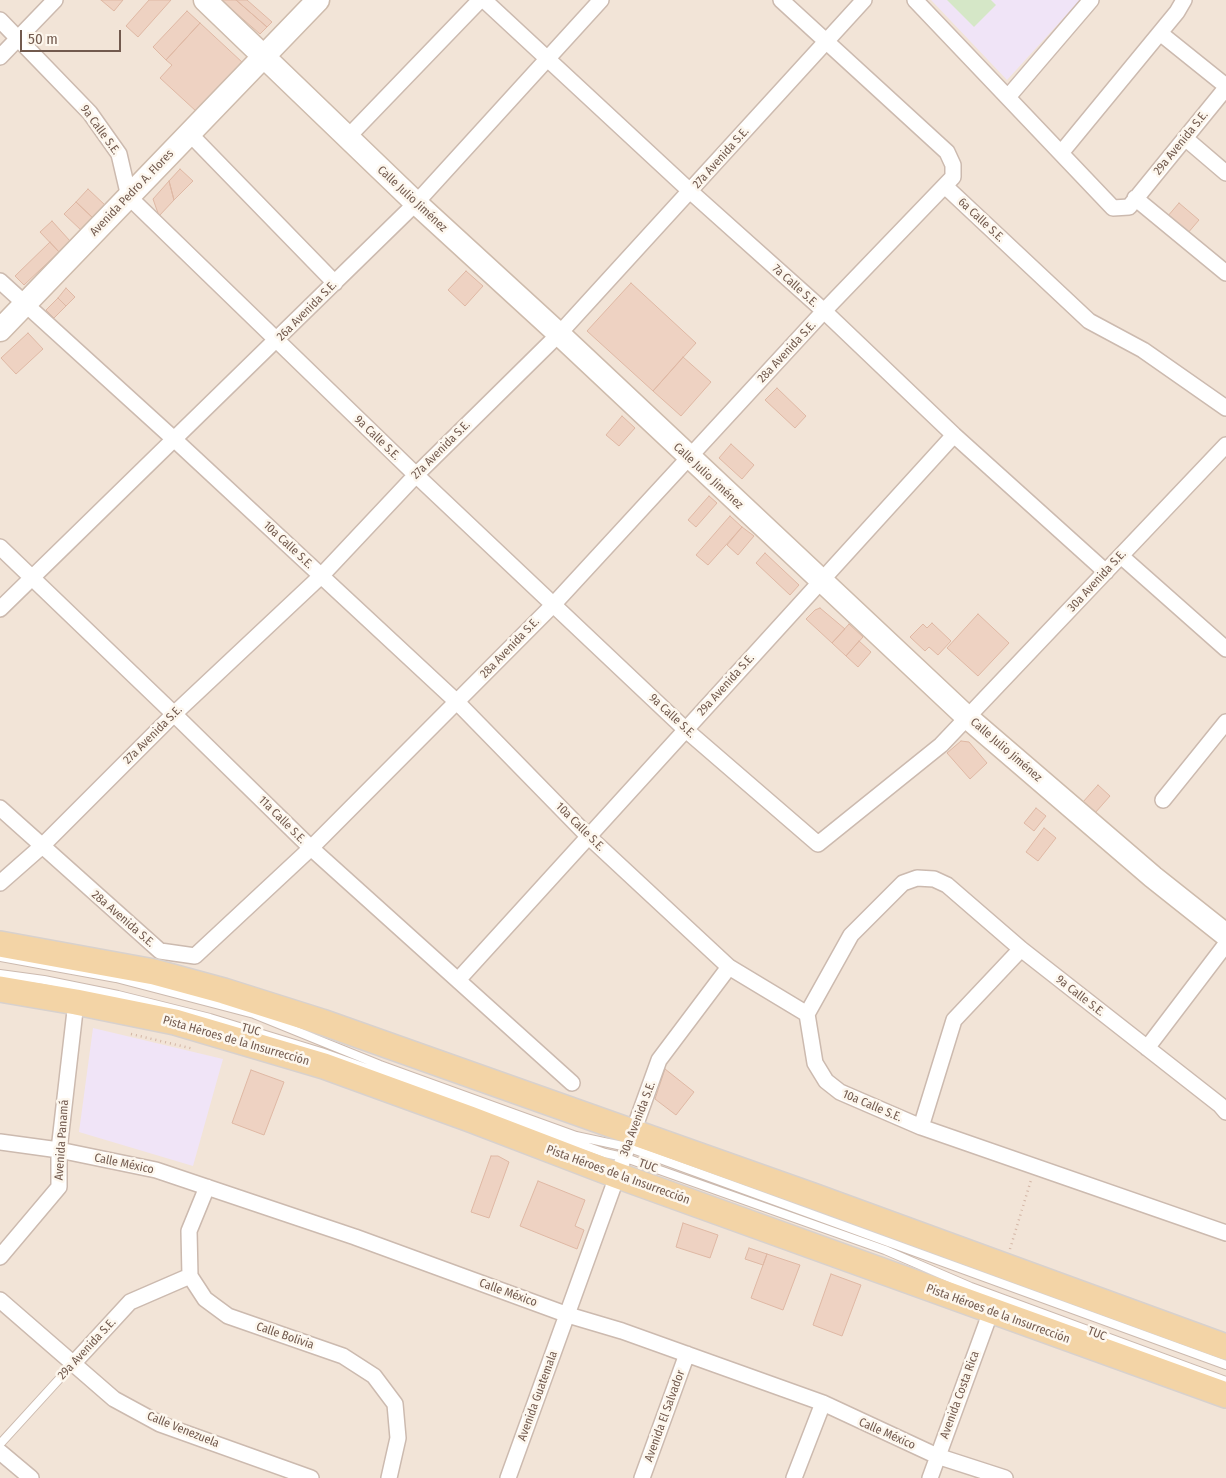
<!DOCTYPE html>
<html>
<head>
<meta charset="utf-8">
<style>
	body { margin:0 }
	#map { position:relative; width:1226px; height:1478px; overflow:hidden; background:#fbf3e8; font-family:"Fira Sans Condensed",sans-serif }
	canvas { display:block }
	.scale { position:absolute; left:20px; top:30px; width:101px; height:22px; box-sizing:border-box; border:2px solid #725a4e; border-top:0; padding-left:6px; font-size:15px; line-height:18px; white-space:nowrap; color:#725a4e; -webkit-text-stroke:4px #fdf7ee; paint-order:stroke }
</style>
</head>
<body>
<div id="map">
<canvas width="1226" height="1478"></canvas>
<div class="scale">50 m</div>
</div>
<script>
const context = document.querySelector('canvas').getContext('2d');
context.lineJoin = 'round';
function paint(path, color) {
  context.fillStyle = color;
  context.fill(path, 'evenodd');
}
function shape(rows) {
  const path = new Path2D();
  for (const r of rows) {
    path.moveTo(r[0], r[1]);
    for (let i = 2; i < r.length; i += 2) path.lineTo(r[i], r[i + 1]);
  }
  return path;
}
function trace(path, color, width, dash) {
  context.strokeStyle = color;
  context.lineWidth = width;
  context.lineCap = dash ? 'butt' : 'round';
  context.setLineDash(dash || []);
  context.stroke(path);
}
function drawText(font, color, halo, rows, align = 'center') {
  context.font = font + ' "Fira Sans Condensed",sans-serif';
  context.lineWidth = 5;
  context.setLineDash([]);
  context.textBaseline = 'middle';
  context.strokeStyle = halo;
  context.fillStyle = color;
  for (const [text, x, y, turn = 0] of rows) {
    context.save();
    context.translate(x, y);
    context.rotate((+turn || 0) * Math.PI / 180);
    context.textAlign = isNaN(turn) ? turn : align;
    if (halo) context.strokeText(text, 0, 0);
    context.fillText(text, 0, 0);
    context.restore();
  }
}
paint(shape([
	[0,0,1226,0,1226,1478,0,1478]
]), '#f2e4d7');
paint(shape([
	[931,0,1080,0,1007,80],
	[93,1028,223,1059,193,1166,79,1132]
]), '#f0e4f7');
paint(shape([
	[947,0,991,0,996,5,974,27]
]), '#d5e7c7');
const building = shape([
	[101,0,123,0,114,11,101,0],
	[149,0,171,0,138,37,126,26,149,0],
	[221,0,236,0,267,27,260,34,221,0],
	[236,0,247,0,272,22,267,27,236,0],
	[187,11,200,23,166,60,153,47,187,11],
	[200,23,243,63,197,112,160,78,172,65,166,60,200,23],
	[180,169,193,181,174,200,169,181,180,169],
	[169,181,174,200,159,216,153,199,169,181],
	[88,189,106,206,94,219,76,202,88,189],
	[76,202,94,219,82,231,64,214,76,202],
	[1179,203,1199,220,1187,234,1167,217,1179,203],
	[52,221,70,241,59,252,40,232,52,221],
	[50,242,59,252,24,285,15,276,50,242],
	[466,271,483,286,465,306,448,290,466,271],
	[631,283,696,343,653,391,587,331,631,283],
	[66,288,75,297,66,306,58,298,66,288],
	[58,298,66,306,54,318,46,310,58,298],
	[28,333,43,349,16,374,1,358,28,333],
	[683,357,711,382,681,416,653,391,683,357],
	[777,388,806,416,795,428,765,400,777,388],
	[622,416,635,428,619,446,606,435,622,416],
	[731,444,754,465,742,479,719,458,731,444],
	[709,496,717,503,696,527,688,520,709,496],
	[730,516,742,527,708,565,696,555,730,516],
	[742,527,754,536,738,555,727,545,742,527],
	[765,553,799,585,790,595,756,563,765,553],
	[820,608,845,629,832,643,806,619,815,610,820,608],
	[978,614,1009,643,978,676,947,648,978,614],
	[932,623,951,641,938,655,929,647,925,651,910,637,923,624,927,628,932,623],
	[849,624,863,637,846,656,832,643,849,624],
	[859,641,871,652,858,667,846,656,859,641],
	[961,741,969,742,987,763,970,779,947,753,961,741],
	[1098,785,1110,796,1095,813,1083,802,1098,785],
	[1036,808,1046,816,1034,831,1024,823,1036,808],
	[1044,828,1056,838,1038,861,1026,852,1044,828],
	[665,1069,694,1092,676,1115,655,1099,665,1069],
	[251,1070,284,1082,264,1135,232,1123,251,1070],
	[491,1156,498,1156,509,1162,489,1218,471,1212,491,1156],
	[538,1181,585,1200,575,1226,584,1230,577,1249,520,1226,538,1181],
	[683,1223,718,1235,710,1258,676,1247,683,1223],
	[749,1248,767,1254,763,1265,745,1259,749,1248],
	[767,1254,800,1265,783,1310,751,1298,767,1254],
	[831,1274,861,1285,842,1336,813,1325,831,1274]
]);
paint(building, '#eed2c2');
trace(building, '#dfb8a4', 1);
const lane = shape([
	[0,957,116,978,254,1014,380,1065,576,1136,627,1147,1226,1365],
	[0,974,44,980,118,995,210,1018,321,1052,605,1153,623,1157,885,1250,971,1287,1226,1381],
	[0,1444,72,1365]
]);
const street = shape([
	[484,0,691,192,824,311,954,435,1106,572],
	[915,0,1113,208,1129,207,1226,88],
	[0,20,90,113,119,154,129,197,416,475,686,730,818,844,941,745,1226,445],
	[1160,33,1226,86],
	[0,57,55,0],
	[1008,97,1091,0],
	[189,133,335,283],
	[347,138,480,0],
	[1185,138,1226,173],
	[1061,153,1177,12,1184,0],
	[946,187,1089,321,1143,350,1226,408],
	[1135,198,1226,273],
	[0,281,175,440,457,702,588,836,729,967,807,1014],
	[0,547,174,714,311,848,572,1083],
	[1121,556,1226,649],
	[0,609,416,203,601,0],
	[1163,800,1226,722],
	[0,808,160,951,195,956,311,848,553,605,824,311,953,177,953,165,947,152,781,0],
	[0,883,41,847,174,714,321,576,416,475,559,334,864,0],
	[458,980,954,435],
	[807,1014,851,935,903,883,917,878,934,879,947,885,1021,949,1220,1105,1226,1112],
	[807,1014,815,1063,826,1081,840,1092,921,1127,1226,1233],
	[1147,1048,1226,944],
	[921,1127,954,1020,1021,949],
	[0,1142,59,1150,156,1170,355,1237,568,1315,622,1331,823,1403,937,1456,1005,1478],
	[207,1187,189,1231,190,1276,205,1299,228,1316,343,1356,374,1376,395,1404,398,1438,389,1478],
	[0,1257,59,1187,59,1150,76,1002],
	[0,1300,114,1399,160,1424,311,1478],
	[72,1365,130,1302,190,1276],
	[0,1452,31,1478],
	[508,1478,659,1060,729,967],
	[642,1478,687,1354],
	[794,1478,823,1403],
	[930,1478,991,1311]
]);
const secondary = shape([
	[205,0,416,203,559,334,968,718,1153,877,1226,935],
	[0,330,318,0]
]);
const primary = shape([
	[0,944,154,972,224,991,322,1022,813,1196,1226,1347],
	[0,989,76,1002,175,1022,324,1066,470,1119,616,1175,1226,1395]
]);
trace(lane, '#ccbaaf', 10);
trace(street, '#ccbaaf', 18);
trace(secondary, '#cebbac', 25);
trace(primary, '#d8d1cd', 28);
trace(shape([
	[131,1034,194,1049],
	[1010,1249,1031,1180]
]), '#d3b5a5', 2.5, [1, 4]);
trace(lane, '#fff', 8);
trace(street, '#fff', 15);
trace(secondary, '#fff', 22);
trace(primary, '#f3d4a6', 25);
drawText('12px', '#725a4e', '#fdf7ee', [
	["9a Calle S.E.",100,130,54],
	["29a Avenida S.E.",1181,143,-51],
	["27a Avenida S.E.",721,158,-48],
	["Avenida Pedro A. Flores",132,193,-46],
	["Calle Julio Jiménez",412,199,43],
	["6a Calle S.E.",981,220,43],
	["7a Calle S.E.",795,286,42],
	["26a Avenida S.E.",307,311,-45],
	["28a Avenida S.E.",787,352,-47],
	["9a Calle S.E.",377,438,44],
	["27a Avenida S.E.",441,450,-45],
	["Calle Julio Jiménez",708,476,43],
	["10a Calle S.E.",288,545,43],
	["30a Avenida S.E.",1097,581,-47],
	["28a Avenida S.E.",510,648,-46],
	["29a Avenida S.E.",726,685,-48],
	["9a Calle S.E.",672,716,43],
	["27a Avenida S.E.",153,735,-45],
	["Calle Julio Jiménez",1006,750,41],
	["11a Calle S.E.",282,820,45],
	["10a Calle S.E.",580,827,45],
	["28a Avenida S.E.",123,919,41],
	["9a Calle S.E.",1080,996,38],
	["TUC",251,1030,16],
	["Pista Héroes de la Insurrección",236,1041,16],
	["10a Calle S.E.",872,1106,23],
	["30a Avenida S.E.",638,1119,-69],
	["Avenida Panamá",62,1140,-86],
	["Calle México",124,1164,12],
	["TUC",648,1166,20],
	["Pista Héroes de la Insurrección",618,1175,20],
	["Calle México",508,1293,20],
	["Pista Héroes de la Insurrección",998,1314,20],
	["TUC",1097,1334,21],
	["Calle Bolivia",285,1336,19],
	["29a Avenida S.E.",87,1349,-47],
	["Avenida Costa Rica",960,1395,-70],
	["Avenida Guatemala",538,1396,-70],
	["Avenida El Salvador",665,1416,-70],
	["Calle Venezuela",183,1430,22],
	["Calle México",887,1434,24]
]);
</script>
</body>
</html>
